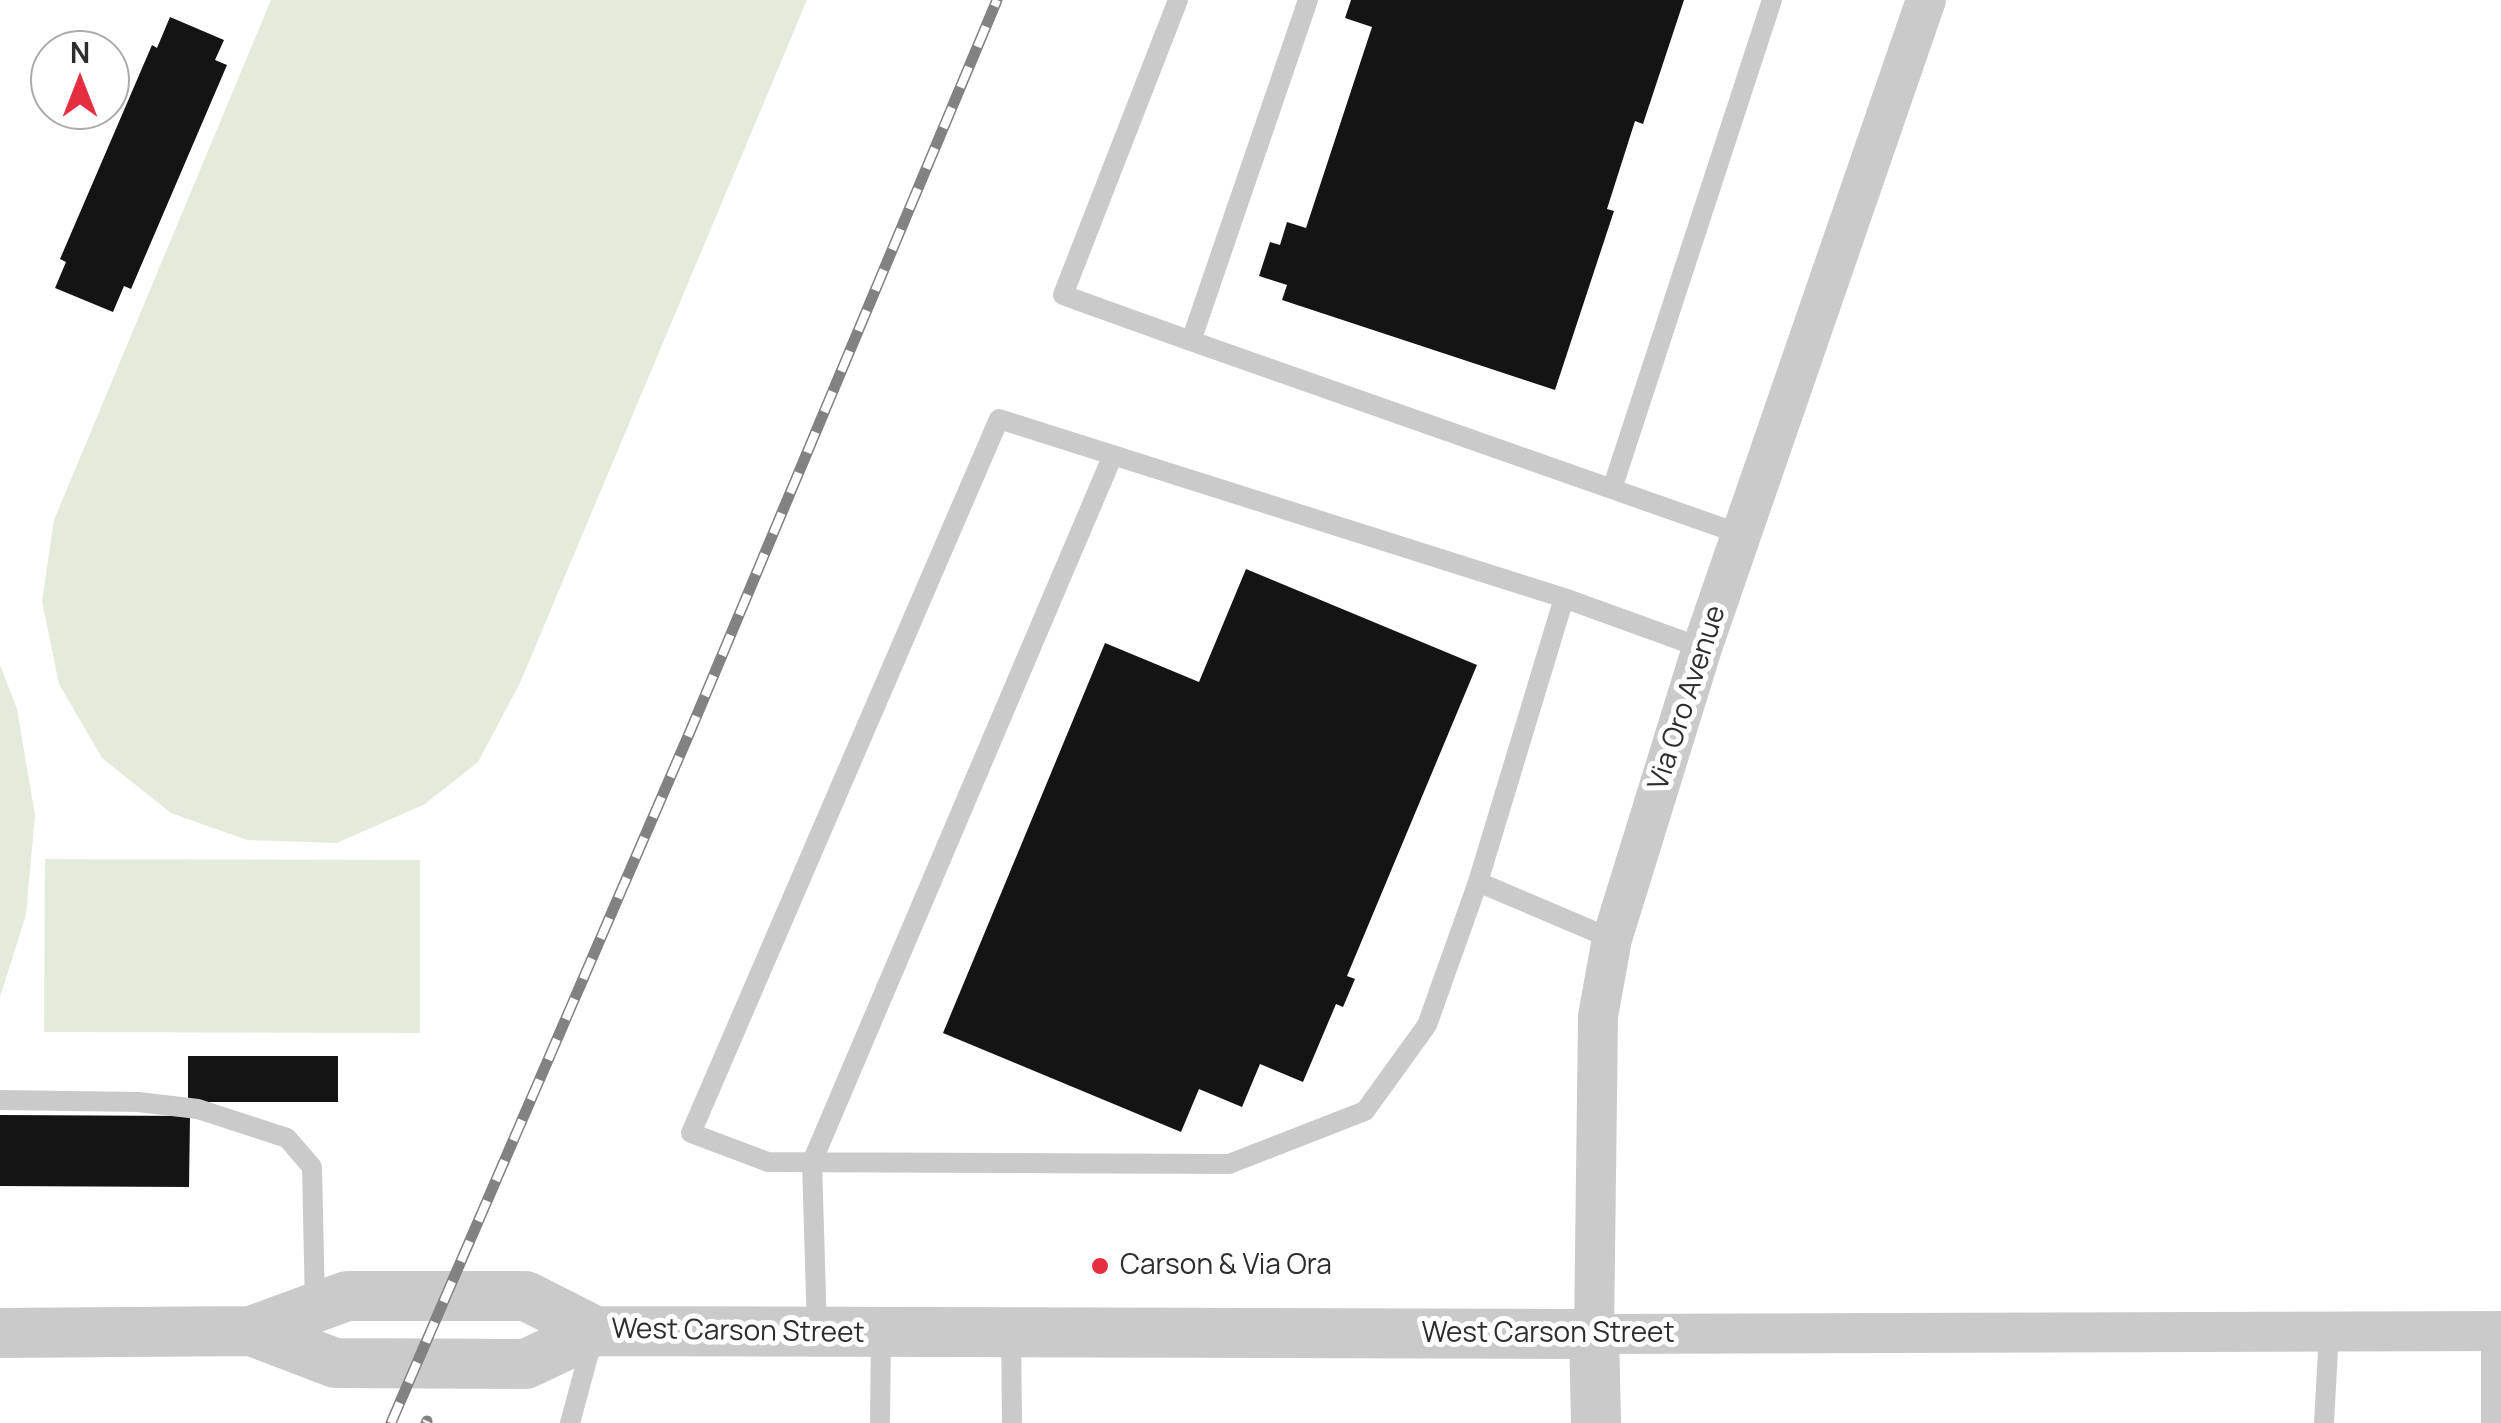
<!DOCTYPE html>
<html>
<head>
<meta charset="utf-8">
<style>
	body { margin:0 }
	#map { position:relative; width:2501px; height:1423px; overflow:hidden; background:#fff; font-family:Manrope,sans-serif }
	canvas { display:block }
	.north { position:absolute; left:30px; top:30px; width:100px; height:100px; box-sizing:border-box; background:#fff; border:2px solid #ababab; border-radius:50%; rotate:0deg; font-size:28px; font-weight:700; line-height:40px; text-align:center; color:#2d2d2d }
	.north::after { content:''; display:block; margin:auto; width:35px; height:45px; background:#e52f41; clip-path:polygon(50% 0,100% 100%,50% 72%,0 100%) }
</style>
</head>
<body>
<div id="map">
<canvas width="2501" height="1423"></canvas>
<div class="north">N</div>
</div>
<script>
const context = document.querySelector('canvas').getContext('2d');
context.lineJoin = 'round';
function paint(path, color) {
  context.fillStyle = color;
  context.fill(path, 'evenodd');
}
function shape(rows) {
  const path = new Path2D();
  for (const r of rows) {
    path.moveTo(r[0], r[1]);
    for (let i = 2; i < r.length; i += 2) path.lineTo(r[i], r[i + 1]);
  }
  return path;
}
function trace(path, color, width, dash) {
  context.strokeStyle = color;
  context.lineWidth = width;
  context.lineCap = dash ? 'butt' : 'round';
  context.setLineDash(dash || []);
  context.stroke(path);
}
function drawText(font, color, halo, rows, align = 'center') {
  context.font = font + ' Manrope,sans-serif';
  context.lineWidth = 10;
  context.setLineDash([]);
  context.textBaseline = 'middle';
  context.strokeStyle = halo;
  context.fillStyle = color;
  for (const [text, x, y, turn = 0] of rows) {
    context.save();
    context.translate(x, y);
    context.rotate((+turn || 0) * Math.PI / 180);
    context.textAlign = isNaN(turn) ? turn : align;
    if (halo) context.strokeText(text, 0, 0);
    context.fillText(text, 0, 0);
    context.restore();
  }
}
paint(shape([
	[271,0,807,0,520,683,478,762,425,804,337,843,247,840,171,813,102,758,59,684,42,601,54,520],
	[0,665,17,709,35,815,26,915,0,997],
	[45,859,420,860,420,1033,44,1032]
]), '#e4ebdb');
paint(shape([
	[1351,0,1684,0,1643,124,1635,121,1607,209,1614,211,1555,390,1282,300,1287,285,1259,276,1270,242,1280,245,1287,222,1306,228,1372,27,1345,18],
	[170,17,224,40,215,60,227,65,131,289,124,286,113,312,55,288,66,262,60,259,152,45,157,48],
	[1246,569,1477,665,1347,976,1355,979,1343,1007,1336,1004,1303,1082,1260,1064,1242,1107,1199,1089,1181,1132,943,1033,1105,643,1199,682],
	[188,1056,338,1056,338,1102,188,1102],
	[0,1115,190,1116,189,1187,0,1186]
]), '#141414');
trace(shape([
	[1178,0,1063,295,1191,341],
	[1308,0,1191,341,1743,535],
	[1613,486,1772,0],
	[1564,598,1702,648],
	[1478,882,1427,1025,1365,1111,1229,1164,768,1162,691,1133,999,419,1564,598,1478,882,1612,939],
	[0,1100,138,1102,198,1109,287,1138,312,1167,315,1308],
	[817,1331,812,1162,1113,455],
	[2491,1331,2491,1423],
	[1011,1334,1012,1423],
	[570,1423,593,1338],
	[880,1423,881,1334],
	[2324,1423,2329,1332]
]), '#cacaca', 20);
trace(shape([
	[1926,0,1702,648,1612,939,1598,1016,1594,1334,2501,1331]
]), '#cacaca', 40);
trace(shape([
	[251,1331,335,1363,526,1364,595,1331,1594,1334,1596,1423],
	[0,1333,251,1331,347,1296,526,1296,595,1331]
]), '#cacaca', 50);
const rail = shape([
	[391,1423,689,734,997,0],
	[426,1423,427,1421]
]);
trace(rail, '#828282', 11);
trace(rail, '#fff', 8, [22]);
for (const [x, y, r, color] of [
	[1100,1266,10,"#e52f41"]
]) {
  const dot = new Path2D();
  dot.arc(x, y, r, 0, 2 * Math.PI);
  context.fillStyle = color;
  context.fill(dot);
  trace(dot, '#fff', 4);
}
drawText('28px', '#2d2d2d', '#fff', [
	["Via Oro Avenue",1688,698,-72],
	["West Carson Street",738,1332,1],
	["West Carson Street",1548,1334]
]);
drawText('28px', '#2d2d2d', '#fff', [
	["Carson & Via Ora",1120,1266]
], 'left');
</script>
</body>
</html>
